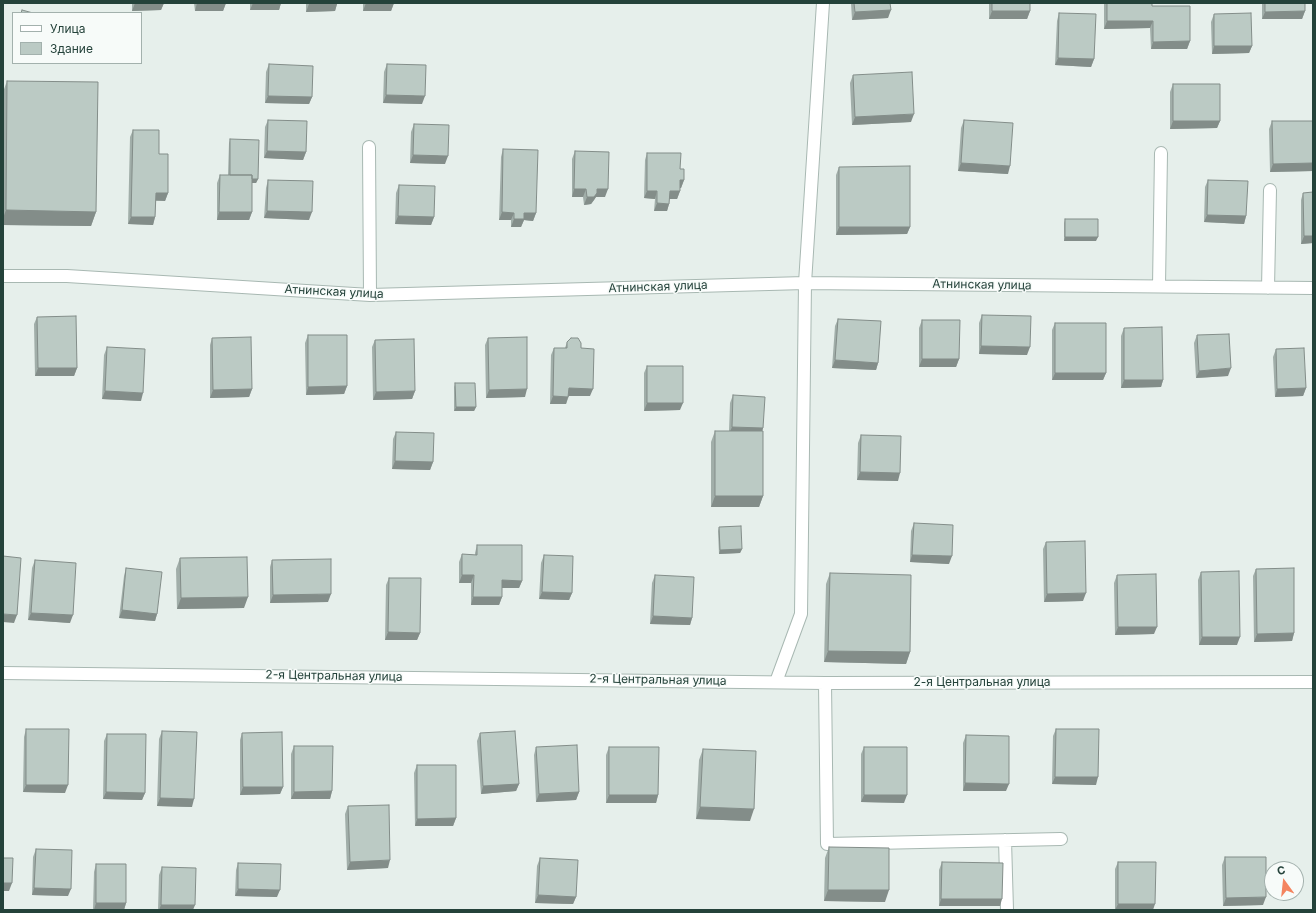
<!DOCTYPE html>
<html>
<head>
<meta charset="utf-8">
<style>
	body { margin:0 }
	#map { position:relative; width:1316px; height:913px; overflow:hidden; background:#e6efeb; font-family:Inter,sans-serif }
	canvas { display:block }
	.frame { position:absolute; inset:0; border:4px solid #24423a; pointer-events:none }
	.legend { position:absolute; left:12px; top:12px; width:130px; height:52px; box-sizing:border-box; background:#f7fbf9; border:1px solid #a3b1ad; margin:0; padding:5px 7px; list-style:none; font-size:12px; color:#24423a }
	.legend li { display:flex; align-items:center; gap:8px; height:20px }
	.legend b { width:20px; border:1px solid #a3b1ad }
	.north { position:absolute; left:1264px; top:861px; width:40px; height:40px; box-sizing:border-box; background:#f7fbf9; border:1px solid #a3b1ad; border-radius:50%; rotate:345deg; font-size:11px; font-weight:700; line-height:16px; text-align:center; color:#24423a }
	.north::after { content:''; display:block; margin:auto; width:14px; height:18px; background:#f4845f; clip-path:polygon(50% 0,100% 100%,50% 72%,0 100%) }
</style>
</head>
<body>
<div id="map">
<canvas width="1316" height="913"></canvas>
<div class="frame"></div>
<ul class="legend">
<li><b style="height:5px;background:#fff"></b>Улица</li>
<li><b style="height:11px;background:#bbcac4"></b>Здание</li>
</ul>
<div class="north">С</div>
</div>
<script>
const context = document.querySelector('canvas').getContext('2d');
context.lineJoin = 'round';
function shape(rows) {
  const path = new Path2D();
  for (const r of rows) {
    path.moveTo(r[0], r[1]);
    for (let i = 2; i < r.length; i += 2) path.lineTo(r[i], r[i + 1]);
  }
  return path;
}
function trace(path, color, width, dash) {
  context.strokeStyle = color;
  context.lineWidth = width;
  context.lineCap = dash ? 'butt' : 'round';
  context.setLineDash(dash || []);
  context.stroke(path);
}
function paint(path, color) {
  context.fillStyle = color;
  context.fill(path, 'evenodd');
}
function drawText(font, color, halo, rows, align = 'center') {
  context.font = font + ' Inter,sans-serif';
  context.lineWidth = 3;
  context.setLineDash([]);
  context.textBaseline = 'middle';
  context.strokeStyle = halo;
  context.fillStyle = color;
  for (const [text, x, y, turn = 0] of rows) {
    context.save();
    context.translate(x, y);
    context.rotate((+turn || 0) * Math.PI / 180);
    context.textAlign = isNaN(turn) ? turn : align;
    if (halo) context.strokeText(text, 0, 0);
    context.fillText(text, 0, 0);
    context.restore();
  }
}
const minor = shape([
	[369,147,370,295],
	[3,276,67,276,370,295,805,283,1313,288],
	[1159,286,1161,153],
	[1268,288,1270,190],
	[3,673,825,683,1313,682],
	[776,682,801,614,805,283,823,3],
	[825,683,827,844,1061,839],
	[1005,840,1007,910]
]);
trace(minor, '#a8b8b2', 14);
trace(minor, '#fff', 12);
paint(shape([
	[132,3,164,3,161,10,132,11],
	[194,3,226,3,223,11,195,11],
	[250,3,281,3,279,10,250,10],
	[306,3,337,3,337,4,335,11,306,12],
	[363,3,394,3,391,11,363,11],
	[851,3,890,3,888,18,852,20],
	[989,3,1030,3,1030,11,1027,19,989,19],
	[1104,3,1152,3,1152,6,1190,41,1187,49,1151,49,1150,28,1104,29],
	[1262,3,1305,3,1305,11,1302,19,1262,19],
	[1059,13,1094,59,1091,67,1055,65,1057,21],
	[1214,14,1252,46,1249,53,1212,54,1211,22],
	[269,64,312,97,309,104,265,103,266,72],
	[387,64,422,104,383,103,384,72],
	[853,75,911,122,852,125,850,83],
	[7,81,96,212,91,226,3,225,3,92],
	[1173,84,1220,121,1217,128,1170,129,1170,92],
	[268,120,306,152,303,160,264,158,265,127],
	[964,120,1008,174,958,171,961,128],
	[1272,121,1313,121,1313,171,1270,172,1269,129],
	[414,124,445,164,410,163,411,132],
	[133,130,168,193,165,201,156,201,155,217,153,225,128,224,130,137],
	[230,139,258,179,256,183,252,183,252,212,249,220,217,220,217,183,220,175,228,175,229,143],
	[503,149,536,213,533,221,524,220,521,227,511,227,511,220,499,220,501,157],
	[575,151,605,197,596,197,594,200,591,204,584,205,583,197,572,197,572,159],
	[647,153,680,169,684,180,681,188,680,188,680,191,677,199,669,199,669,204,667,211,654,211,655,199,644,198,645,160],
	[839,167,910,227,907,234,836,235,836,175],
	[268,180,309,220,264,218,266,188],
	[1208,180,1246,216,1244,224,1204,222,1205,187],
	[399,185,434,217,431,225,395,224,396,193],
	[1303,193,1313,243,1301,244,1301,200],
	[1065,219,1096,241,1064,241,1064,223],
	[982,315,1027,355,979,354,979,323],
	[37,317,77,368,74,376,35,376,34,324],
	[838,319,878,363,876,370,832,368,835,326],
	[922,320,959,359,956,367,919,367,919,328],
	[1055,323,1106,373,1103,380,1052,380,1052,330],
	[1124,328,1163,380,1161,387,1121,388,1121,336],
	[308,335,347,386,344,394,306,395,305,343],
	[1197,335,1228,376,1196,378,1194,343],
	[212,338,252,389,249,397,210,398,210,345],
	[488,338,525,397,486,398,485,345],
	[375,340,415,391,412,399,373,400,372,347],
	[567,342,581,348,590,396,569,396,566,404,550,404,551,355,554,348,565,348],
	[107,347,141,401,102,399,104,355],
	[1276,349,1306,388,1303,396,1275,397,1273,357],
	[647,366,680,410,644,411,644,373],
	[455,383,476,407,474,411,454,411,454,387],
	[733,395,763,428,762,431,763,496,759,507,711,507,711,442,715,431,729,431,730,403],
	[396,432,433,462,430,470,392,469,393,439],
	[861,435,898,481,857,480,858,443],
	[914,523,949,564,910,562,911,531],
	[719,527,742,549,740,553,719,554,718,531],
	[1046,542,1083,601,1044,602,1043,549],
	[477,545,522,581,519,588,502,588,502,597,499,605,471,605,471,583,459,583,459,562,462,554,475,555,475,553],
	[544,555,572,593,569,600,539,599,541,563],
	[180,558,244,608,177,609,176,569],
	[35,560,70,623,28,620,32,568],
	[272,560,328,602,270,603,270,567],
	[126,568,157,614,155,621,119,618,124,576],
	[1256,569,1294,633,1292,641,1254,642,1253,576],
	[1201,572,1237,645,1199,645,1198,580],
	[830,573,910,652,906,664,824,662,826,584],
	[655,575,692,618,690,625,650,624,652,583],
	[1117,575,1154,634,1115,635,1114,583],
	[389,578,420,633,417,640,385,640,386,585],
	[26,729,65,793,23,792,24,737],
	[1056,729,1096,785,1052,784,1053,736],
	[162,731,192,807,157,806,159,739],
	[242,733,283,787,280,794,240,795,240,740],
	[480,733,519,784,516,791,481,794,477,741],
	[107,734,145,793,142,800,103,799,104,741],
	[966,735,1006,791,963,791,963,743],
	[294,746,332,791,330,799,291,799,291,754],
	[536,747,579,792,576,800,536,802,534,755],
	[609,747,658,795,656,803,606,803,606,755],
	[864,747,904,803,861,802,861,754],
	[703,749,750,821,696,819,699,760],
	[417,765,456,818,453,826,415,826,414,773],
	[348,806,388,868,347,870,345,814],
	[829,847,885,902,824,901,825,858],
	[36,849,68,896,32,895,33,857],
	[1225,857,1263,905,1223,906,1222,865],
	[540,858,576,897,573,904,535,903,537,866],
	[942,862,1000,906,939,906,939,870],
	[1118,862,1153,910,1115,910,1115,869],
	[238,863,277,897,235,896,236,870],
	[96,864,126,903,124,910,93,910,94,872],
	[162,867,193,910,158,910,159,875]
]), '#a1aea9');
paint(shape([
	[135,3,164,3,161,10,132,11],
	[197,3,226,3,223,11,195,11],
	[253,3,281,3,279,10,250,10],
	[366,3,394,3,391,11,363,11],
	[309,4,337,4,335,11,306,12],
	[891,10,888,18,852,20,855,12],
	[992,11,1030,11,1027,19,989,19],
	[1305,11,1302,19,1262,19,1265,12],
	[1107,21,1153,21,1150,28,1104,29],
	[1190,41,1187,49,1151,49,1153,42],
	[1214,46,1252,46,1249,53,1212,54],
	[1058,58,1094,59,1091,67,1055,65],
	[386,95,425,96,422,104,383,103],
	[268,96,312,97,309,104,265,103],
	[914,114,911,122,852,125,855,117],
	[1173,121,1220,121,1217,128,1170,129],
	[267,151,306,152,303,160,264,158],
	[413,155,448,156,445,164,410,163],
	[961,163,1010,166,1008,174,958,171],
	[1313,163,1313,171,1270,172,1273,164],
	[230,179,258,179,256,183,228,183],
	[680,180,684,180,681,188,677,188],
	[574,189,586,189,583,197,572,197],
	[597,189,608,189,605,197,596,197,594,200,591,204,584,205,587,197],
	[647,191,657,191,655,199,644,198],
	[670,191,680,191,677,199,667,199],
	[156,193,168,193,165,201,153,200],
	[657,203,669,204,667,211,654,211],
	[6,210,96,212,91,226,3,225,3,218],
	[267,211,312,212,309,220,264,218],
	[219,212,252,212,249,220,217,220],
	[502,212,514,213,511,220,499,220],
	[524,213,536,213,533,221,524,220,521,227,511,227,514,219],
	[1207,215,1246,216,1244,224,1204,222],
	[398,216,434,217,431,225,395,224],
	[131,217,155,217,153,225,128,224],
	[839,227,910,227,907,234,836,235],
	[1304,236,1313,236,1313,243,1301,244],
	[1065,237,1098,237,1096,241,1064,241],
	[981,346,1030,347,1027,355,979,354],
	[922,359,959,359,956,367,919,367],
	[835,360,878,363,876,370,832,368],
	[38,368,77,368,74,376,35,376],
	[1231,368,1228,376,1196,378,1199,371],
	[1055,373,1106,373,1103,380,1052,380],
	[1124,380,1163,380,1161,387,1121,388],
	[347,386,344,394,306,395,308,387],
	[569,388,593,389,590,396,566,396],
	[1306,388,1303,396,1275,397,1277,389],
	[252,389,249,397,210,398,213,390],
	[527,389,525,397,486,398,489,390],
	[105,391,143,393,141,401,102,399],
	[415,391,412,399,373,400,376,392],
	[553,396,568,397,566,404,550,404],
	[647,403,683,403,680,410,644,411],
	[456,407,476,407,474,411,454,411],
	[732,427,763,428,761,436,729,434],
	[395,461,433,462,430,470,392,469],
	[860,472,900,473,898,481,857,480],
	[715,496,763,496,759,507,711,507],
	[742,549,740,553,719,554,720,550],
	[912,555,952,556,949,564,910,562],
	[462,575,474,575,471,583,459,583],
	[502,580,522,581,519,588,499,588],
	[542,592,572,593,569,600,539,599],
	[1086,593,1083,601,1044,602,1047,594],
	[331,594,328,602,270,603,273,595],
	[248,597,244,608,177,609,181,598],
	[473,597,502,597,499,605,471,605],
	[122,610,157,614,155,621,119,618],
	[31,613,73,615,70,623,28,620],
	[3,614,17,615,14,623,3,622],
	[653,616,692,618,690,625,650,624],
	[1118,627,1157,627,1154,634,1115,635],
	[388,632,420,633,417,640,385,640],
	[1294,633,1292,641,1254,642,1257,634],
	[1202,637,1240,637,1237,645,1199,645],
	[828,651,910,652,906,664,824,662],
	[1055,777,1098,777,1096,785,1052,784],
	[965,783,1009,784,1006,791,963,791],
	[519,784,516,791,481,794,483,786],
	[26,785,68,785,65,793,23,792],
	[243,787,283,787,280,794,240,795],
	[332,791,330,799,291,799,294,792],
	[106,792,145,793,142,800,103,799],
	[579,792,576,800,536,802,539,794],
	[609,795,658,795,656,803,606,803],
	[864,795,907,795,904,803,861,802],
	[160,798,194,799,192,807,157,806],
	[700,807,754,809,750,821,696,819],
	[456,818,453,826,415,826,417,819],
	[390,860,388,868,347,870,350,862],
	[3,883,12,883,9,891,3,891],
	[34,888,71,889,68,896,32,895],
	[238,889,280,890,277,897,235,896],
	[828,890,889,890,885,902,824,901],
	[538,895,576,897,573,904,535,903],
	[1266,897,1263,905,1223,906,1226,898],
	[941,899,1002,899,1000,906,939,906],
	[96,903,126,903,124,910,94,910],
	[1118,904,1155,904,1153,910,1115,910],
	[161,905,195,905,193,910,159,910]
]), '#838d89');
const building = shape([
	[309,3,337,3,337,4,309,4,309,3],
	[854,3,890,3,891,10,855,12,854,3],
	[992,3,1030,3,1030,11,992,11,992,3],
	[1107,3,1152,3,1152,6,1190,6,1190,41,1153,42,1153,21,1107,21,1107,3],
	[1265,3,1305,3,1305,11,1265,12,1265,3],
	[22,10,33,13,21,13,22,10],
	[1059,13,1096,14,1094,59,1058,58,1059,13],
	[1251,13,1252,46,1214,46,1214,14,1251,13],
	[269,64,313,66,312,97,268,96,269,64],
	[387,64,426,65,425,96,386,95,387,64],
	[912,72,914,114,855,117,853,75,912,72],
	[7,81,98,82,96,212,6,210,7,81],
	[1173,84,1220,84,1220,121,1173,121,1173,84],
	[268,120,307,121,306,152,267,151,268,120],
	[964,120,1013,123,1010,166,961,163,964,120],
	[1272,121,1313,121,1313,163,1273,164,1272,121],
	[414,124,449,125,448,156,413,155,414,124],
	[133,130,159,130,159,154,168,154,168,193,156,193,155,217,131,217,133,130],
	[230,139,259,140,258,179,252,179,252,175,230,175,230,139],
	[503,149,538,150,536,213,524,213,524,219,514,219,514,213,502,212,503,149],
	[575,151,609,152,608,189,597,189,597,193,594,197,587,197,586,189,574,189,575,151],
	[647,153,681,153,680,169,684,169,684,180,680,180,680,191,670,191,669,204,657,203,657,191,647,191,647,153],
	[910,166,910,227,839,227,839,167,910,166],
	[220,175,252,175,252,212,219,212,220,175],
	[268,180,313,181,312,212,267,211,268,180],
	[1208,180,1248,181,1246,216,1207,215,1208,180],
	[399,185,435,186,434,217,398,216,399,185],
	[1313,192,1313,236,1304,236,1303,193,1313,192],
	[1065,219,1098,219,1098,237,1065,237,1065,219],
	[982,315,1031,316,1030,347,981,346,982,315],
	[76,316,77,368,38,368,37,317,76,316],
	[838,319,881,321,878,363,835,360,838,319],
	[922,320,960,320,959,359,922,359,922,320],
	[1055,323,1106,323,1106,373,1055,373,1055,323],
	[1162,327,1163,380,1124,380,1124,328,1162,327],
	[1229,334,1231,368,1199,371,1197,335,1229,334],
	[308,335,347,335,347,386,308,387,308,335],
	[251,337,252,389,213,390,212,338,251,337],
	[527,337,527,389,489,390,488,338,527,337],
	[571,338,578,338,581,343,581,348,594,349,593,389,569,388,568,397,553,396,554,348,567,348,567,342,571,338],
	[414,339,415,391,376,392,375,340,414,339],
	[107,347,145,349,143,393,105,391,107,347],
	[1304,348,1306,388,1277,389,1276,349,1304,348],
	[647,366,683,366,683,403,647,403,647,366],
	[455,383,475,383,476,407,456,407,455,383],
	[733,395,765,397,763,428,732,427,733,395],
	[715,431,763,431,763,496,715,496,715,431],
	[396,432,434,433,433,462,395,461,396,432],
	[861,435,901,436,900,473,860,472,861,435],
	[914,523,953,525,952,556,912,555,914,523],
	[741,526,742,549,720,550,719,527,741,526],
	[1085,541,1086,593,1047,594,1046,542,1085,541],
	[477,545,522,545,522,581,502,580,502,597,473,597,474,575,462,575,462,554,477,555,477,545],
	[544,555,573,556,572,593,542,592,544,555],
	[3,556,21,558,17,615,3,614,3,556],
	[247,557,248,597,181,598,180,558,247,557],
	[331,559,331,594,273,595,272,560,331,559],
	[35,560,76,563,73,615,31,613,35,560],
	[126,568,162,572,157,614,122,610,126,568],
	[1294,568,1294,633,1257,634,1256,569,1294,568],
	[1239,571,1240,637,1202,637,1201,572,1239,571],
	[830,573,911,575,910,652,828,651,830,573],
	[1156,574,1157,627,1118,627,1117,575,1156,574],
	[655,575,694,577,692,618,653,616,655,575],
	[389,578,421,578,420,633,388,632,389,578],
	[26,729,69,729,68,785,26,785,26,729],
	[1056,729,1099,729,1098,777,1055,777,1056,729],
	[162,731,197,732,194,799,160,798,162,731],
	[515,731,519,784,483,786,480,733,515,731],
	[282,732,283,787,243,787,242,733,282,732],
	[107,734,146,734,145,793,106,792,107,734],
	[966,735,1009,736,1009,784,965,783,966,735],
	[577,745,579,792,539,794,536,747,577,745],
	[294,746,333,746,332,791,294,792,294,746],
	[609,747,659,747,658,795,609,795,609,747],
	[864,747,907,747,907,795,864,795,864,747],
	[703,749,756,751,754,809,700,807,703,749],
	[417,765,456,765,456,818,417,819,417,765],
	[389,805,390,860,350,862,348,806,389,805],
	[829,847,889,848,889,890,828,890,829,847],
	[36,849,72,850,71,889,34,888,36,849],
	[1225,857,1266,857,1266,897,1226,898,1225,857],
	[3,858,13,858,12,883,3,883,3,858],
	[540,858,578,860,576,897,538,895,540,858],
	[942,862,1003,863,1002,899,941,899,942,862],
	[1118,862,1156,862,1155,904,1118,904,1118,862],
	[238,863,281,864,280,890,238,889,238,863],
	[96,864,126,864,126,903,96,903,96,864],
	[162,867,196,868,195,905,161,905,162,867]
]);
paint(building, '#bbcac4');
trace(building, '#838d89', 1);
drawText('12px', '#24423a', '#f7fbf9', [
	["Атнинская улица",982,285,1],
	["Атнинская улица",658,287,-2],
	["Атнинская улица",334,292,3],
	["2-я Центральная улица",334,676,1],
	["2-я Центральная улица",658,680,1],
	["2-я Центральная улица",982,682]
]);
</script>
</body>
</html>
